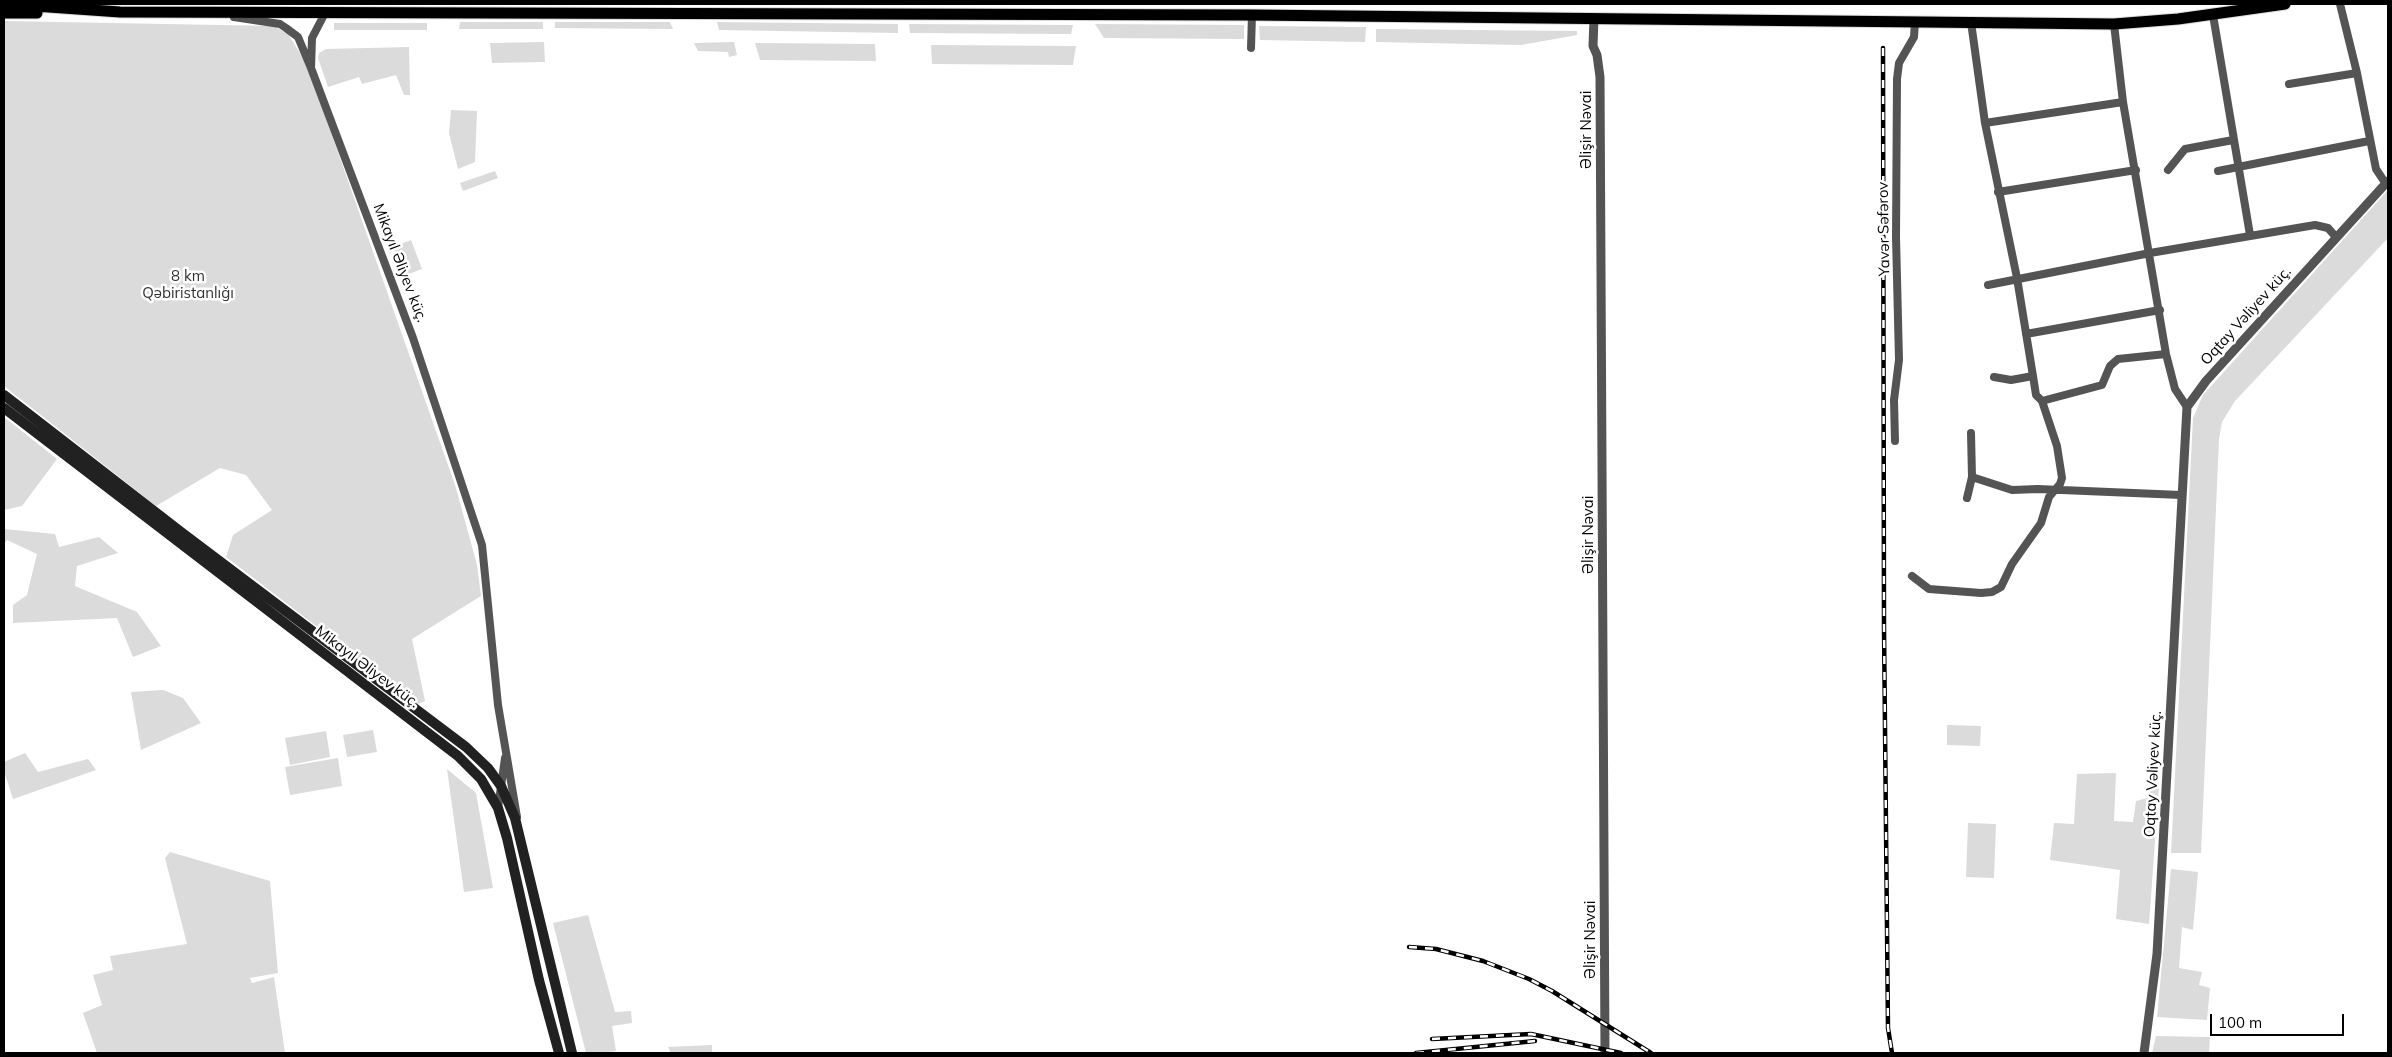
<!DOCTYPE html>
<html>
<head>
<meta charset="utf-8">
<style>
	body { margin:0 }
	#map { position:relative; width:2392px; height:1057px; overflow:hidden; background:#fff; font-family:Mulish,sans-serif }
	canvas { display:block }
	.frame { position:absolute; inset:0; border:5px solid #000; pointer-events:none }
	.scale { position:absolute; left:2210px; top:1014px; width:134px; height:22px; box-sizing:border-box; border:2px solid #000; border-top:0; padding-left:6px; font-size:15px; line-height:18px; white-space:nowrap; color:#000; -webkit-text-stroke:4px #fff; paint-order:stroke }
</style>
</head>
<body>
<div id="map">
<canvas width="2392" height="1057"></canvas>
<div class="frame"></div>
<div class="scale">100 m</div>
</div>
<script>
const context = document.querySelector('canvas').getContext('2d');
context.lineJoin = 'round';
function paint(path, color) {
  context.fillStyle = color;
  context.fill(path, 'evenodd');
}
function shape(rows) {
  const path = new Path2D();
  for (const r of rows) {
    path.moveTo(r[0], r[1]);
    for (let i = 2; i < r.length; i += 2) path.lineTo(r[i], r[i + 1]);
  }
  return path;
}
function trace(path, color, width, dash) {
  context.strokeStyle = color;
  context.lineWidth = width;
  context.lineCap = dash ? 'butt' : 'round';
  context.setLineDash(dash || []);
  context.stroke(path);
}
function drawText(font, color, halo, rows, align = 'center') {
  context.font = font + ' Mulish,sans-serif';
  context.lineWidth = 5;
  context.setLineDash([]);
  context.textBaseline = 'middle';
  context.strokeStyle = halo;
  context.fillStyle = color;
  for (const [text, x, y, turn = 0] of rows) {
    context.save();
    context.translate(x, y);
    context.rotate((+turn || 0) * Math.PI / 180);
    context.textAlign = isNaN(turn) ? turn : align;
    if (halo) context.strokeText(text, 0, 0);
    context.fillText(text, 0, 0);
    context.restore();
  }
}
paint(shape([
	[4,21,274,26,288,34,307,64,456,488,477,565,481,596,412,639,425,701,418,704,226,557,233,535,272,510,246,475,220,468,156,506,4,386],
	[460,22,543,22,543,29,459,29],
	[555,22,670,22,673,29,555,28],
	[717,22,898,24,898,33,719,30],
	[334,23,427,23,427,30,334,30],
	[909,24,1073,25,1071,34,910,33],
	[1095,24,1244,25,1244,39,1104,38],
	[1259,26,1366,27,1365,42,1260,40],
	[1376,29,1577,31,1577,35,1521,45,1376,42],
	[544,42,545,62,492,63,490,43],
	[734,42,737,55,729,57,728,52,698,51,694,43],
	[755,43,875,44,876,61,760,60],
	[931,45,1076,46,1073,65,932,64],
	[409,47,410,95,404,95,396,75,362,84,359,77,328,87,318,58,319,53,326,49],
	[451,110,477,111,475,162,458,169,449,133],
	[495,171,498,178,463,191,460,183],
	[2388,190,2388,238,2235,401,2222,422,2219,439,2201,853,2171,853,2193,418,2203,395],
	[411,240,422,269,403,276,393,247],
	[4,417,57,459,22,506,4,510],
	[4,529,55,534,59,547,99,537,118,553,77,566,75,586,137,612,161,646,133,657,117,618,13,623,13,605,27,595,37,554,7,540,4,544],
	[163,690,183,698,201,723,141,750,131,692],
	[1947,725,1981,726,1980,746,1947,745],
	[373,730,377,752,347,757,343,735],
	[326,731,330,757,290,765,285,738],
	[25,753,38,772,88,759,96,770,13,799,4,771,4,762],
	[338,758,342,786,290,795,285,767],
	[447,769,476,793,493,888,464,892],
	[2116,773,2114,821,2133,822,2136,801,2147,798,2150,785,2159,786,2149,924,2116,919,2120,870,2050,860,2054,823,2074,824,2077,774],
	[1968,823,1996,824,1994,878,1966,877],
	[170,852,270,881,278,973,250,978,252,983,274,977,285,1053,97,1053,83,1013,102,1005,93,975,113,970,110,956,187,944,165,858],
	[2171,869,2198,872,2193,930,2182,927,2179,968,2202,972,2199,985,2210,988,2207,1020,2157,1017],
	[588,915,615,1012,631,1011,632,1023,612,1026,616,1051,602,1053,586,1053,553,923],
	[2156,1036,2210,1037,2209,1053,2152,1053],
	[712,1045,712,1053,671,1053,668,1047]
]), '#dbdbdb');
const primary = shape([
	[6,4,120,12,1252,15,2114,24,2178,19,2285,4],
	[4,13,37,13]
]);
trace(primary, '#dbdbdb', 13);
trace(shape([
	[2340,4,2357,73,2376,169,2386,184],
	[2213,15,2250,235],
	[234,17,280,24,286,28,298,37,311,68,312,38,325,13],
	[2114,24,2123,102,2166,354,2175,389,2187,407],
	[1251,48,1252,15],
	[311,68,413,338,482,545,498,705,517,817],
	[2289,84,2357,73],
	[1985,123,2123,102],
	[2168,170,2185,149,2233,140],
	[2218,171,2369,141],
	[1998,192,2136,170],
	[1988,285,2150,253,2315,225,2328,228,2336,237],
	[2026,334,2160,310],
	[1994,377,2011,380,2033,376],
	[2042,401,2102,385,2110,366,2118,359,2166,354],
	[1895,441,1894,400,1899,360,1896,237,1897,79,1899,63,1914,37,1915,22],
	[1972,477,2012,490,2038,489,2181,495],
	[1967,498,1972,477,1971,433],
	[1912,576,1929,589,1981,593,1992,592,2001,587,2012,564,2041,523,2049,497,2060,484,2062,478,2057,446,2042,401,2036,395,2033,376,2017,278,1985,123,1971,22],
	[498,808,505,758]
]), '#545454', 8);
trace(shape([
	[1594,18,1593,46,1597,55,1600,77,1605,1053],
	[2144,1053,2157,954,2187,407,2206,381,2388,181]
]), '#545454', 9);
trace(shape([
	[4,395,181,532,466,747,488,768,501,786,515,818,572,1053],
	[4,408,458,756,481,779,498,808,507,838,539,980,559,1053]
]), '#212121', 10);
trace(primary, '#000', 11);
const rail = shape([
	[1883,48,1884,627,1888,1028,1892,1053],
	[1409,947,1436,949,1483,961,1529,979,1552,991,1651,1053],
	[1432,1039,1531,1034,1621,1053],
	[1416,1053,1535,1041]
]);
trace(rail, '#000', 4.5);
trace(rail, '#fff', 2.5, [8]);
drawText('15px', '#000', '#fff', [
	["Əlişir Nəvai",1586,130,-90],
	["Yavər Səfərov",1884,229,-91],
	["Mikayıl Əliyev küç.",400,263,69],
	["Oqtay Vəliyev küç.",2246,316,-48],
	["Əlişir Nəvai",1588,535,-90],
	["Mikayıl Əliyev küç.",367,667,37],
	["Oqtay Vəliyev küç.",2153,774,-87],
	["Əlişir Nəvai",1590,940,-90]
]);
drawText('15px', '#323232', '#fff', [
	["8 km",188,276],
	["Qəbiristanlığı",188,293]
]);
</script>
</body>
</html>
